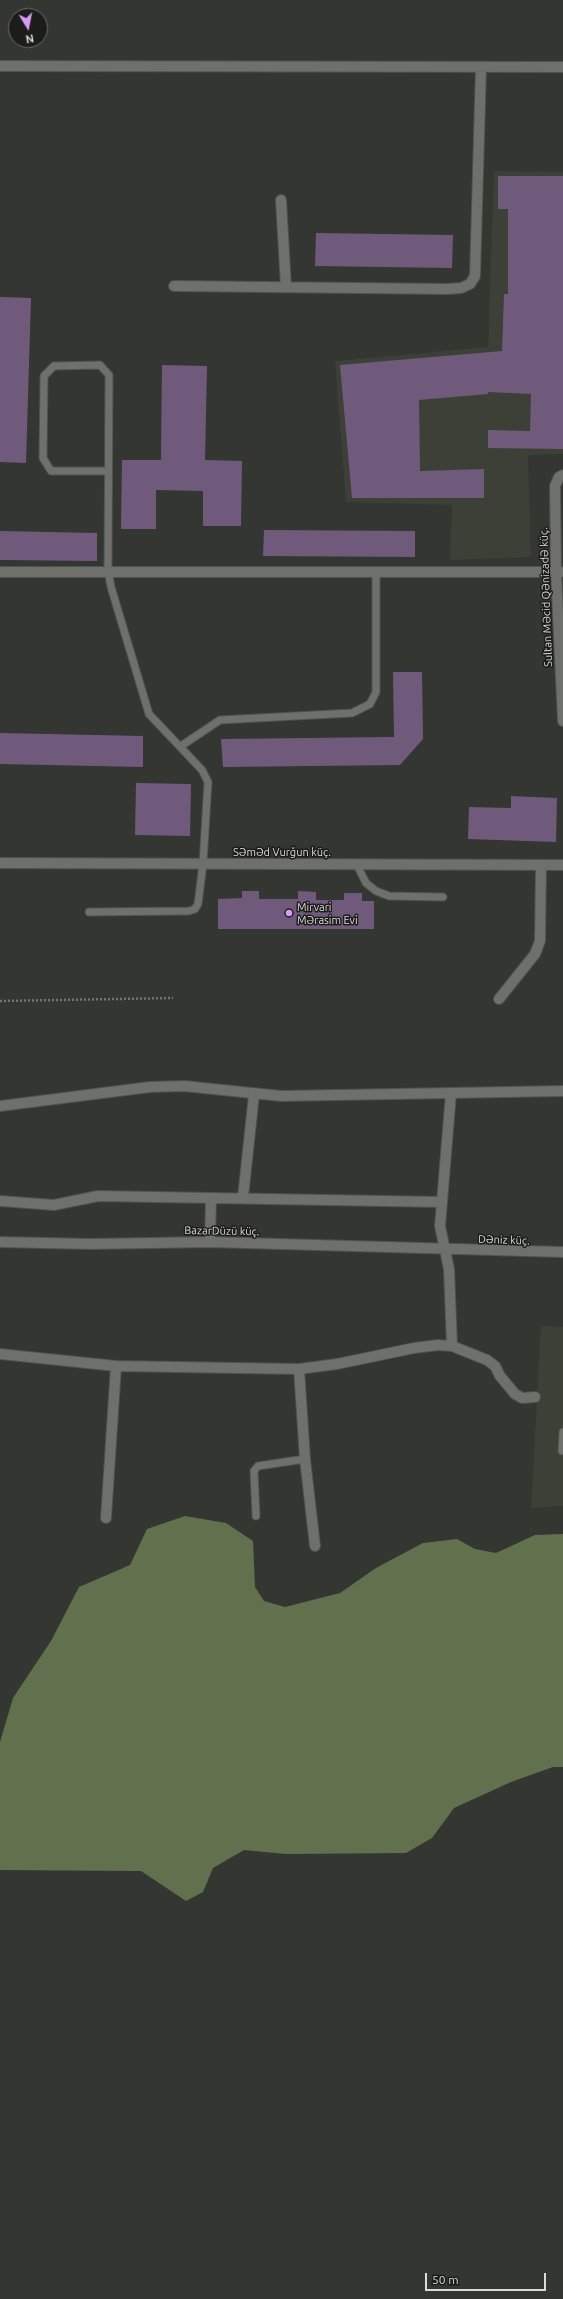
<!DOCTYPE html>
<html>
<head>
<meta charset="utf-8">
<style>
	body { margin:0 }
	#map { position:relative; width:563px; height:2299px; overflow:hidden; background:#343632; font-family:Ubuntu,sans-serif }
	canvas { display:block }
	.north { position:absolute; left:8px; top:8px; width:40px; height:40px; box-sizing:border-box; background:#1c1d1b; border:1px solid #686967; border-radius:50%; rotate:170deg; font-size:11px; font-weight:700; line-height:16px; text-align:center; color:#dadbd9 }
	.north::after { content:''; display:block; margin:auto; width:14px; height:18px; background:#d99af7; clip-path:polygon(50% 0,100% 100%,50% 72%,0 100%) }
	.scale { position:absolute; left:425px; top:2273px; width:121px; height:18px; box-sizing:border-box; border:2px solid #dadbd9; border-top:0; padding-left:5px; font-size:12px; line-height:14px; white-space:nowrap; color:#dadbd9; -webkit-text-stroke:3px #1c1d1b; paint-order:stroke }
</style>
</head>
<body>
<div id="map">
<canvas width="563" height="2299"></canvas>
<div class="north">N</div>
<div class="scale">50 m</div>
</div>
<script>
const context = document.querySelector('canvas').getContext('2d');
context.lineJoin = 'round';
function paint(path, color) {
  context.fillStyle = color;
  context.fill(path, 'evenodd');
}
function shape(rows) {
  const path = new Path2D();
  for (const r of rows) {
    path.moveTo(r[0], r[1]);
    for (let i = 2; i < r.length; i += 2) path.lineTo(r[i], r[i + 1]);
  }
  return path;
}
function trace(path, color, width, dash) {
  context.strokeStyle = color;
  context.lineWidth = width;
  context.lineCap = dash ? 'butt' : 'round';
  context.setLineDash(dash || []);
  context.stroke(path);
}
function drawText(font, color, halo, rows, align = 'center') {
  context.font = font + ' Ubuntu,sans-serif';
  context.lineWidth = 3;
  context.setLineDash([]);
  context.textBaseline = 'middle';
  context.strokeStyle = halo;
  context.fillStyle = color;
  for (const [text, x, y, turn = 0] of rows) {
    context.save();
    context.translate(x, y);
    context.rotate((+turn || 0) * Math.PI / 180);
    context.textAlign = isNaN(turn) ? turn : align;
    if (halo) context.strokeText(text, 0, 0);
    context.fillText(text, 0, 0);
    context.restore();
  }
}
paint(shape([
	[494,171,563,172,563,454,528,455,531,557,450,560,452,505,346,502,335,361,488,347],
	[541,1326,563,1327,563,1506,531,1508]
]), '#3c4037');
paint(shape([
	[185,1516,226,1523,253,1541,255,1587,264,1601,285,1607,340,1593,376,1568,423,1543,457,1539,475,1549,496,1553,535,1535,563,1534,563,1767,553,1767,511,1782,454,1808,432,1838,406,1853,286,1854,244,1850,213,1868,203,1892,186,1901,141,1871,0,1870,0,1742,13,1698,51,1641,79,1587,130,1565,147,1529]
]), '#61714d');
paint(shape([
	[498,176,563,176,563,449,488,448,488,430,530,431,531,394,488,392,488,394,419,400,420,471,484,469,484,498,352,498,340,365,502,351,504,294,508,294,508,209,498,209],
	[316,233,453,235,452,268,315,266],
	[0,297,31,298,26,463,0,462],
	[162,365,207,366,205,460,242,461,241,526,203,526,203,491,156,490,156,529,121,529,122,460,161,460],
	[264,530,415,531,415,557,263,556],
	[0,531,97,533,97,561,0,560],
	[393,672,422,672,423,739,400,765,223,767,221,739,394,737],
	[0,733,143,736,143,767,0,764],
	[136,783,191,784,190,836,135,835],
	[511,796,557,798,556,842,468,839,469,807,511,808],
	[242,891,259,891,259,899,298,899,298,891,316,892,316,900,344,900,344,893,362,893,362,901,374,901,374,929,218,929,218,899,242,898]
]), '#705a7b');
const lane = shape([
	[181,746,220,720,352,713,370,704,376,692,376,573],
	[357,865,366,883,376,891,389,896,443,897],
	[89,912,189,911,195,909,198,904,203,864,208,782,202,770,149,714,111,587,108,570,109,375,100,365,54,366,44,376,43,458,51,471,108,471],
	[562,1451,563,1432],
	[256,1516,254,1471,258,1466,305,1459]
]);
const street = shape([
	[0,66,563,67],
	[281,200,286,287],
	[174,286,448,289,461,288,470,284,475,276,481,67],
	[563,475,559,477,555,486,556,572,563,721],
	[0,572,563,572],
	[499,999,535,954,540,941,541,866],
	[451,1093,440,1226,449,1269,452,1346],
	[0,1106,150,1087,184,1086,281,1096,563,1091],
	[243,1197,254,1095],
	[0,1201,54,1205,98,1196,441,1202],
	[0,1242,90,1244,210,1242,563,1252],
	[210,1242,211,1198],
	[0,1354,116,1366,299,1369,337,1364,414,1348,438,1345,452,1346,487,1360,495,1366,500,1376,515,1394,522,1398,535,1397],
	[299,1369,305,1459,315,1546],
	[106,1518,116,1366]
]);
const secondary = shape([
	[0,863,563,865]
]);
trace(lane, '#51524f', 9);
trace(street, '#51524f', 12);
trace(secondary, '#51524f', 12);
trace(shape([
	[0,1001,173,998]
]), '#737571', 2.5, [2, 2]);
trace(lane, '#6e706c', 7);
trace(street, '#6e706c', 10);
trace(secondary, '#6e706c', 10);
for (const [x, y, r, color] of [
	[289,913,4,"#d99af7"]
]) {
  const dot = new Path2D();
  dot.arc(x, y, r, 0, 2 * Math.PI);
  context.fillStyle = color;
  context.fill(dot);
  trace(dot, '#1c1d1b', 1.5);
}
drawText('11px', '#dadbd9', '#1c1d1b', [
	["Sultan Məcid Qənizadə küç.",546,597,-92],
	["Səməd Vurğun küç.",282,852],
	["BazarDüzü küç.",222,1231,1],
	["Dəniz küç.",504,1240,2]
]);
drawText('11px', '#dadbd9', '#1c1d1b', [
	["Mirvari",297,907],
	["Mərasim Evi",297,920]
], 'left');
</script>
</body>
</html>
